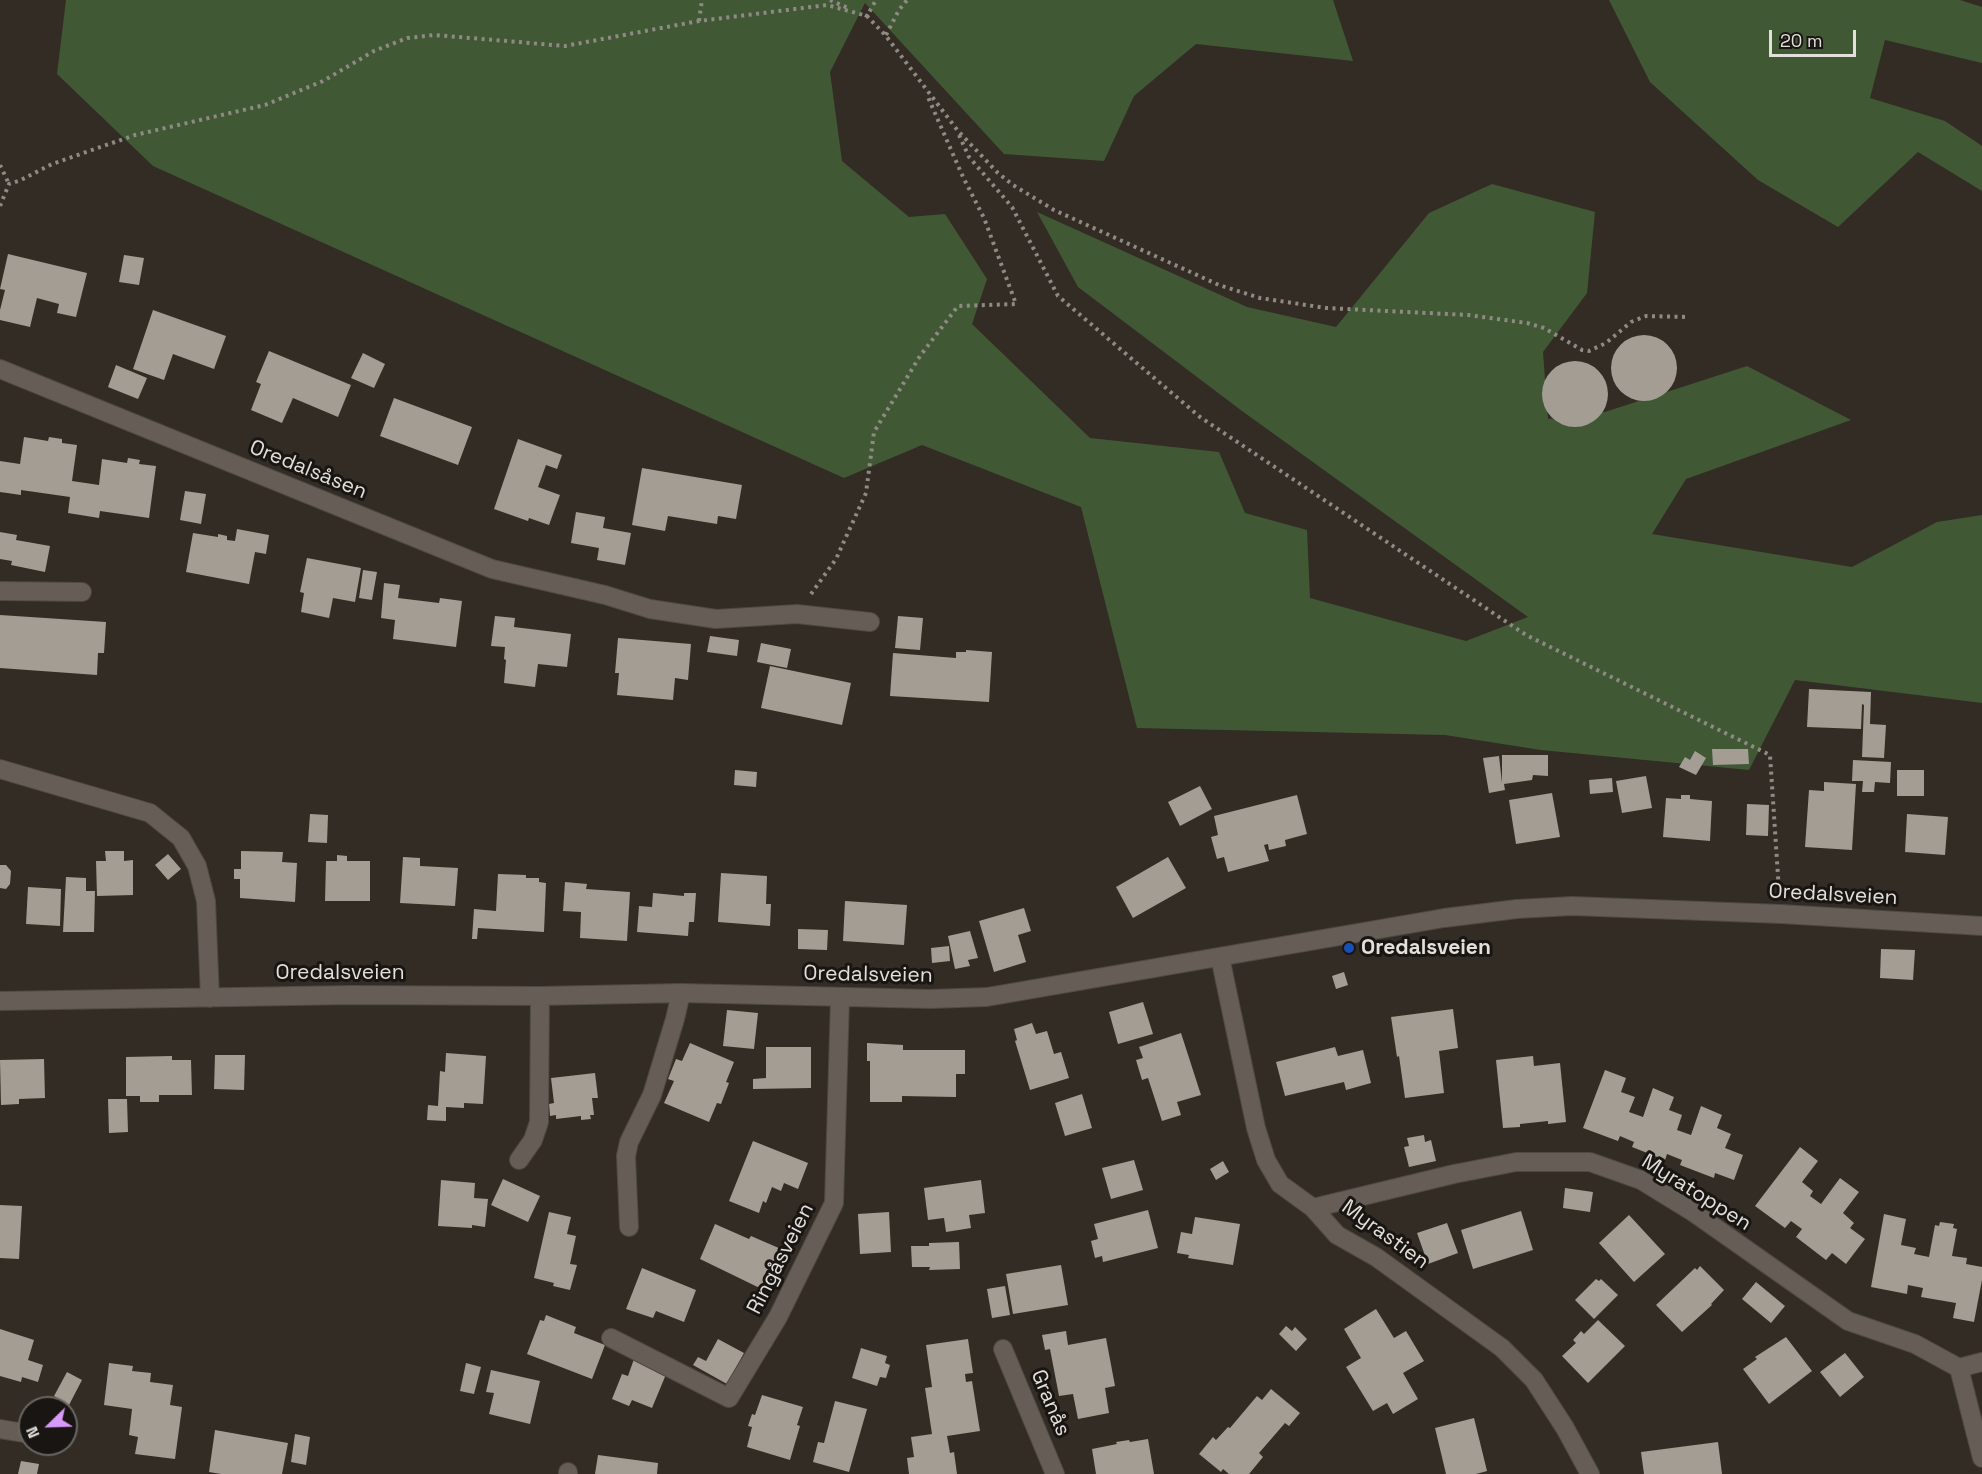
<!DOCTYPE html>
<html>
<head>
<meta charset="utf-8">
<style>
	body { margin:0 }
	#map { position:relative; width:1982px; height:1474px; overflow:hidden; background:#332c25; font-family:"Space Grotesk",sans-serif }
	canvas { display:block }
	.north { position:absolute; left:18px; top:1396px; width:60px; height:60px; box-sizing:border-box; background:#181512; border:2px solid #696662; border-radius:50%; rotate:247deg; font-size:16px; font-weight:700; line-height:24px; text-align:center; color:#e3dfda }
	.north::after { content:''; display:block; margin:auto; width:21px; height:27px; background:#d89af8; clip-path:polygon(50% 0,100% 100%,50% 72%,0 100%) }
	.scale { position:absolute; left:1769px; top:30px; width:87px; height:27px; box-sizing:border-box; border:3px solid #e3dfda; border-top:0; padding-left:8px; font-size:18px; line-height:21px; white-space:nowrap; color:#e3dfda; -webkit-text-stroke:4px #181512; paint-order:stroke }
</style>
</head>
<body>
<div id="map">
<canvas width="1982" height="1474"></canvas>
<div class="north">N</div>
<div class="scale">20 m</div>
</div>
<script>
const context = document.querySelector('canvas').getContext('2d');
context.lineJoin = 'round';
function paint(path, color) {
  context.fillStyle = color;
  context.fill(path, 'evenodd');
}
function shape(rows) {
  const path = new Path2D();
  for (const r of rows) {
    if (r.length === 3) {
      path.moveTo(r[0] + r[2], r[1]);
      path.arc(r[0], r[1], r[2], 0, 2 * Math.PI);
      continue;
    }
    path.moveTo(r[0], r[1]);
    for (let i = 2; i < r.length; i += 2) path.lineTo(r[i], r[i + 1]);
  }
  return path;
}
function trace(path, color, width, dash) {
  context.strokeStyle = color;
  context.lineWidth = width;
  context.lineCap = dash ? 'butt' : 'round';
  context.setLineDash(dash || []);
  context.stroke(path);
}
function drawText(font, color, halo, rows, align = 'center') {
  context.font = font + ' "Space Grotesk",sans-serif';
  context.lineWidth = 6;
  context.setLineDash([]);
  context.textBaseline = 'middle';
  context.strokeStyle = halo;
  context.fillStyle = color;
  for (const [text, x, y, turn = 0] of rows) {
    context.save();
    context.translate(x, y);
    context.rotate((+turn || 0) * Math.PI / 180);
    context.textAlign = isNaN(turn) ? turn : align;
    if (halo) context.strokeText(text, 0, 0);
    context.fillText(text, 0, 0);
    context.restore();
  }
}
paint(shape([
	[66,0,1333,0,1353,61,1196,44,1134,96,1104,161,1004,154,865,3,830,72,842,161,909,217,945,214,987,279,972,324,1090,438,1219,452,1245,513,1307,530,1310,598,1466,641,1528,617,1242,411,1078,287,1037,212,1247,307,1336,327,1429,213,1492,184,1595,212,1587,293,1543,352,1548,419,1605,412,1747,366,1851,420,1686,479,1652,534,1852,567,1937,522,1982,515,1982,703,1795,680,1749,770,1541,750,1445,735,1137,728,1081,507,922,445,844,478,153,166,57,74],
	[1609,0,1960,0,1982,7,1982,63,1885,40,1870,98,1945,121,1982,146,1982,191,1918,152,1838,227,1758,180,1650,82]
]), '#415835');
paint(shape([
	[8,254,87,273,76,317,57,313,59,304,37,298,30,327,0,320,0,310,5,290,0,289],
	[124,255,144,258,139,285,119,282],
	[153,310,226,336,214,369,173,354,164,380,133,369],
	[1644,368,33],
	[269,351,351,385,338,417,293,398,282,423,251,410,261,384,256,382],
	[363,353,385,364,374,388,351,378],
	[1575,394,33],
	[116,365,147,378,138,399,108,387],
	[394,398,472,427,458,465,380,436],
	[24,437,48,441,49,437,62,439,62,443,77,445,72,481,99,485,102,459,127,463,128,458,140,460,139,464,156,466,149,518,100,511,99,518,68,513,70,497,21,490,21,495,0,492,0,461,20,464],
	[518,439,562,455,557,469,546,465,538,487,560,495,549,525,529,518,528,521,494,509],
	[642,468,742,485,736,519,718,516,717,524,668,516,665,531,632,525],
	[185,491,206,494,201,524,180,520],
	[576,512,605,517,603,528,631,533,625,565,597,560,599,548,571,543],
	[237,529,269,535,266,554,255,552,249,584,186,572,193,533,218,537,218,534,227,536,227,540,235,541],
	[0,532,17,535,16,540,50,546,45,572,11,565,12,561,0,559],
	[307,558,361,568,355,602,333,598,329,618,301,612,304,593,300,592],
	[363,570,377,572,372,600,359,598],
	[384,583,400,585,398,598,439,603,440,598,462,601,456,647,393,639,395,620,381,618],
	[0,615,106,622,104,653,98,653,97,675,0,668],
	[495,616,515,618,514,627,571,634,567,667,538,664,535,687,504,683,506,660,504,659,505,647,491,646],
	[898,616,923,618,920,650,895,648],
	[710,636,739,640,737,656,707,652],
	[618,638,691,644,688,680,675,678,673,700,617,695,619,673,615,673],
	[761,643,791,649,787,668,757,662],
	[966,650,992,652,989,702,890,696,893,653,956,658,956,652,966,652],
	[770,666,851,683,842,725,761,708],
	[1809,689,1871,692,1870,724,1886,725,1884,758,1862,757,1864,705,1862,704,1861,729,1807,727],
	[1712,749,1748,749,1749,764,1713,765],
	[1695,751,1706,758,1696,775,1679,767,1685,757,1690,760],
	[1502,755,1548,755,1548,776,1533,775,1532,780,1504,784,1505,790,1489,793,1483,758,1499,756,1502,783],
	[1853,760,1891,762,1890,783,1875,782,1874,792,1862,792,1863,781,1852,781],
	[735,770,757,772,756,787,734,785],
	[1897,770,1924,770,1924,796,1897,796],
	[1646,776,1652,808,1622,813,1616,781],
	[1612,778,1613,792,1590,794,1589,780],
	[1824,782,1856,784,1852,850,1805,847,1809,790,1824,791],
	[1200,786,1212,809,1180,826,1168,802],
	[1552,793,1560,837,1516,844,1509,800],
	[1297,795,1307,834,1285,840,1286,846,1269,850,1268,844,1264,845,1269,861,1228,872,1224,857,1217,859,1211,837,1218,835,1214,816],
	[1681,795,1690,795,1690,799,1712,801,1710,841,1663,837,1666,798,1681,799],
	[1747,804,1769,805,1768,836,1746,835],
	[310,814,328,815,327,843,308,842],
	[1907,814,1948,817,1945,855,1905,852],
	[105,851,124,851,124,861,133,860,133,895,97,896,96,861,106,861],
	[241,851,283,852,282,862,297,863,295,902,240,898,240,879,234,879,234,869,241,869],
	[168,854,181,869,168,880,155,865],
	[337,855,347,856,347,861,370,861,370,901,325,901,326,861,337,861],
	[403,857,420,858,420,866,458,868,455,906,400,903],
	[1168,857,1186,888,1133,918,1116,887],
	[0,865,6,865,11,871,10,884,6,889,0,888],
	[721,873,767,876,766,904,771,904,770,926,718,922],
	[498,874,526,875,526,878,539,878,539,882,546,883,544,932,478,928,477,939,472,939,474,909,496,911],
	[66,877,86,878,86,891,95,891,94,932,63,932],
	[565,882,587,884,586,889,630,892,627,941,580,938,581,912,563,911],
	[28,887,61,889,60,926,26,924],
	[653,893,684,896,684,893,696,893,694,922,689,922,688,936,637,932,639,906,652,907],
	[845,901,907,905,904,945,843,941],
	[1024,908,1031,931,1018,935,1026,962,994,972,979,921],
	[798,929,828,930,827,950,798,949],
	[970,931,978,958,968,960,970,966,955,969,948,936],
	[949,946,950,961,932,963,931,948],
	[1881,949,1915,950,1913,980,1880,978],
	[1344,972,1348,985,1336,989,1332,976],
	[1143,1002,1153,1034,1118,1044,1109,1012],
	[1453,1009,1458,1048,1439,1051,1444,1093,1405,1098,1399,1056,1397,1057,1391,1017],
	[727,1010,758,1013,754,1049,723,1046],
	[1032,1023,1036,1034,1047,1031,1054,1054,1061,1052,1069,1078,1030,1090,1015,1041,1017,1040,1014,1029],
	[1181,1033,1201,1095,1177,1102,1181,1115,1162,1121,1148,1078,1142,1080,1136,1060,1143,1058,1139,1047],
	[690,1043,734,1062,726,1082,729,1083,721,1104,717,1103,709,1122,664,1103,674,1081,668,1079,676,1059,682,1061],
	[867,1043,903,1045,903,1050,965,1050,965,1074,956,1074,956,1097,902,1096,902,1102,870,1102,870,1061,867,1061],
	[766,1047,811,1047,811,1088,753,1089,753,1079,766,1078],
	[1335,1047,1338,1056,1363,1050,1371,1083,1346,1090,1344,1082,1285,1096,1276,1062],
	[446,1053,486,1056,483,1104,464,1103,464,1108,446,1107,446,1121,427,1120,428,1105,438,1106,440,1071,445,1072],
	[215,1055,245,1055,244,1090,214,1089],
	[172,1056,172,1060,191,1060,192,1095,159,1095,159,1102,140,1102,140,1096,126,1096,126,1057],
	[1533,1056,1534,1066,1560,1063,1566,1122,1548,1124,1548,1121,1520,1124,1520,1127,1503,1128,1496,1060],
	[44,1059,45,1098,19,1099,19,1104,1,1105,0,1060],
	[1605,1070,1626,1078,1621,1092,1635,1097,1629,1112,1643,1117,1653,1088,1674,1097,1669,1110,1682,1115,1677,1130,1691,1135,1701,1106,1722,1115,1717,1128,1731,1134,1725,1148,1743,1155,1734,1180,1715,1173,1714,1178,1680,1165,1682,1160,1667,1154,1665,1160,1632,1147,1634,1142,1620,1136,1618,1141,1583,1128],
	[595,1073,598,1098,592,1098,594,1115,590,1115,591,1119,581,1120,581,1116,556,1119,556,1115,550,1116,549,1104,554,1103,551,1078],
	[1082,1094,1092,1128,1065,1136,1055,1103],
	[108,1099,127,1099,128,1132,109,1133],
	[1424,1135,1425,1142,1431,1140,1436,1161,1409,1167,1404,1147,1409,1146,1407,1138],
	[753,1141,808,1163,798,1189,784,1183,781,1191,772,1187,766,1203,763,1201,759,1213,729,1201],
	[1800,1147,1818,1161,1802,1182,1813,1191,1810,1196,1821,1204,1840,1178,1859,1192,1843,1213,1854,1223,1850,1228,1865,1239,1846,1264,1832,1253,1826,1260,1796,1237,1802,1229,1791,1221,1785,1228,1755,1206],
	[1134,1160,1143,1190,1111,1199,1102,1168],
	[1223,1161,1229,1172,1216,1180,1210,1169],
	[503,1179,540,1196,528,1222,491,1205],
	[441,1180,475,1183,474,1198,488,1199,485,1227,472,1225,472,1228,438,1226],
	[981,1180,985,1213,969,1215,971,1228,946,1232,944,1218,928,1220,924,1188],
	[1565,1188,1593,1192,1590,1212,1563,1208],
	[0,1205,22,1206,19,1259,0,1258],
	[1148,1210,1158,1248,1103,1262,1102,1256,1095,1258,1091,1241,1098,1239,1094,1224],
	[1521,1211,1533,1250,1473,1269,1461,1230],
	[549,1212,571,1217,567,1234,576,1236,570,1264,577,1265,570,1290,553,1286,554,1283,534,1278],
	[889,1212,891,1252,860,1254,858,1214],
	[1884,1214,1906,1219,1901,1245,1916,1248,1914,1254,1929,1257,1935,1225,1939,1226,1940,1222,1954,1224,1953,1228,1957,1229,1952,1256,1967,1258,1966,1264,1982,1267,1982,1280,1974,1322,1953,1318,1956,1303,1921,1297,1923,1288,1908,1285,1907,1294,1871,1287],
	[1629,1215,1665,1254,1634,1282,1599,1243],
	[1195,1217,1240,1224,1233,1265,1188,1258,1189,1255,1177,1253,1181,1232,1192,1234],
	[1447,1223,1458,1253,1428,1264,1417,1233],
	[715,1224,749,1239,751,1236,788,1252,770,1293,700,1259],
	[959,1242,960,1269,929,1270,930,1267,912,1267,911,1246,929,1246,929,1243],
	[1061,1265,1068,1305,1013,1314,1006,1274],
	[1700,1266,1724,1290,1711,1304,1712,1305,1682,1332,1656,1305,1695,1268,1697,1270],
	[642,1268,696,1290,684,1322,656,1311,653,1318,626,1309],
	[1596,1279,1599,1281,1601,1279,1618,1295,1594,1319,1575,1300],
	[1756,1282,1785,1306,1771,1323,1742,1299],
	[1005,1286,1010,1315,992,1318,987,1289],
	[1376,1309,1394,1338,1406,1331,1424,1361,1403,1373,1418,1399,1393,1414,1387,1403,1373,1411,1346,1367,1361,1358,1344,1329],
	[546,1315,576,1327,574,1333,605,1345,592,1379,527,1354,540,1320,544,1321],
	[1598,1320,1625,1346,1588,1383,1562,1356,1576,1343,1573,1340,1581,1331,1584,1334],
	[1286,1326,1292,1331,1295,1327,1307,1339,1296,1351,1279,1334],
	[0,1329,34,1340,28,1360,43,1365,38,1382,22,1377,21,1382,0,1376],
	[1066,1331,1068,1345,1106,1338,1115,1386,1105,1388,1109,1413,1078,1419,1073,1394,1059,1396,1050,1349,1045,1350,1042,1335],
	[1786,1337,1812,1371,1769,1404,1743,1369,1757,1359,1755,1357],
	[718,1339,744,1353,727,1384,693,1365,698,1357,706,1361],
	[968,1339,973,1373,965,1374,966,1382,972,1381,980,1431,947,1436,950,1453,954,1452,957,1474,909,1474,907,1458,914,1457,911,1437,932,1434,925,1388,932,1387,926,1345],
	[861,1348,887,1356,885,1363,890,1365,886,1378,880,1377,877,1386,852,1378],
	[1845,1353,1864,1377,1840,1397,1820,1372],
	[634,1359,667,1372,652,1408,632,1400,629,1406,612,1399,622,1374,628,1376],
	[109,1363,133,1366,132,1371,151,1373,150,1382,173,1385,170,1405,182,1407,175,1459,135,1454,138,1437,129,1435,132,1409,104,1405],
	[466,1363,481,1367,474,1394,460,1391],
	[491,1370,540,1381,530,1424,489,1414,494,1393,486,1392],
	[67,1372,82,1380,69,1405,54,1396],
	[1271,1389,1300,1413,1289,1426,1285,1423,1259,1453,1263,1457,1249,1474,1229,1474,1223,1469,1221,1472,1199,1454,1213,1437,1216,1440,1228,1427,1230,1428,1257,1396,1262,1400],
	[762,1395,803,1407,797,1425,800,1426,790,1460,747,1447,752,1427,748,1426,752,1414,755,1415],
	[835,1401,867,1409,849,1472,813,1462,818,1442,824,1443],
	[1474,1418,1487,1471,1476,1474,1446,1474,1435,1428],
	[215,1430,288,1443,282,1474,221,1474,209,1472],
	[295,1434,310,1437,306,1465,291,1462],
	[1148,1439,1154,1474,1096,1474,1092,1449,1117,1444,1116,1442,1129,1440,1130,1442],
	[1718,1442,1722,1474,1644,1474,1641,1452],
	[598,1455,658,1463,657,1474,595,1474],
	[21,1461,39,1464,37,1474,18,1474]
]), '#a49d94');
const minor = shape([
	[0,369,492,569,605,595,650,609,716,619,797,614,870,622],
	[0,591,82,592],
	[0,769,150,813,181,838,197,866,206,901,210,998],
	[1220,957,1256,1128,1266,1160,1280,1184,1313,1208,1337,1235,1376,1257,1502,1348,1534,1380,1565,1428,1590,1474],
	[0,1001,352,995,540,996,681,993,930,999,987,997,1444,918,1517,909,1572,906,1781,914,1982,926],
	[519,1160,533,1140,539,1122,540,996],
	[1313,1208,1454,1174,1516,1162,1590,1162,1641,1180,1693,1212,1848,1321,1915,1344,1959,1368,1982,1458],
	[629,1227,626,1156,629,1142,652,1095,675,1019,681,993],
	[611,1338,729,1398,778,1317,834,1203,840,998],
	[1003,1349,1055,1474],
	[1959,1368,1982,1362],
	[0,1429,30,1434],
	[568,1474,568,1472]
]);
trace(minor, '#4e4943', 20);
trace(shape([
	[830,0,850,9],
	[865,15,867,16,876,0],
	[699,21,702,0],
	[886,35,899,10,907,0],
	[959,135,969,157,1012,207,1058,296,1200,417,1526,635,1770,755,1779,891],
	[0,165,9,184],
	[0,206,9,184,21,180,52,164,135,135,265,105,323,81,374,51,407,38,435,35,565,46,699,21,827,5,867,16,886,36,958,131,998,173,1013,185,1054,210,1219,285,1260,298,1326,308,1468,315,1527,323,1544,328,1582,350,1589,351,1606,343,1631,322,1646,316,1688,317],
	[811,594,836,559,866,493,874,432,920,356,958,306,1016,304,984,218,963,177,927,95]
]), '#8f8a84', 4, [3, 4.5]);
trace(minor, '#655d56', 18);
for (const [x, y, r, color] of [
	[1349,948,6,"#1a4fb4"]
]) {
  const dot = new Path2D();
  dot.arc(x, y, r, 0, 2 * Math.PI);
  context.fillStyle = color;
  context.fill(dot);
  trace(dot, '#181512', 2);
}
drawText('21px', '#e3dfda', '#181512', [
	["Oredalsåsen",308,470,22],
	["Oredalsveien",1833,895,3],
	["Oredalsveien",340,973],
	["Oredalsveien",868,975,1],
	["Myratoppen",1696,1193,32],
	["Myrastien",1385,1235,36],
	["Ringåsveien",781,1259,-63],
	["Granås",1050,1403,67]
]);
drawText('bold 21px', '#e3dfda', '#181512', [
	["Oredalsveien",1361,948]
], 'left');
</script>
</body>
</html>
